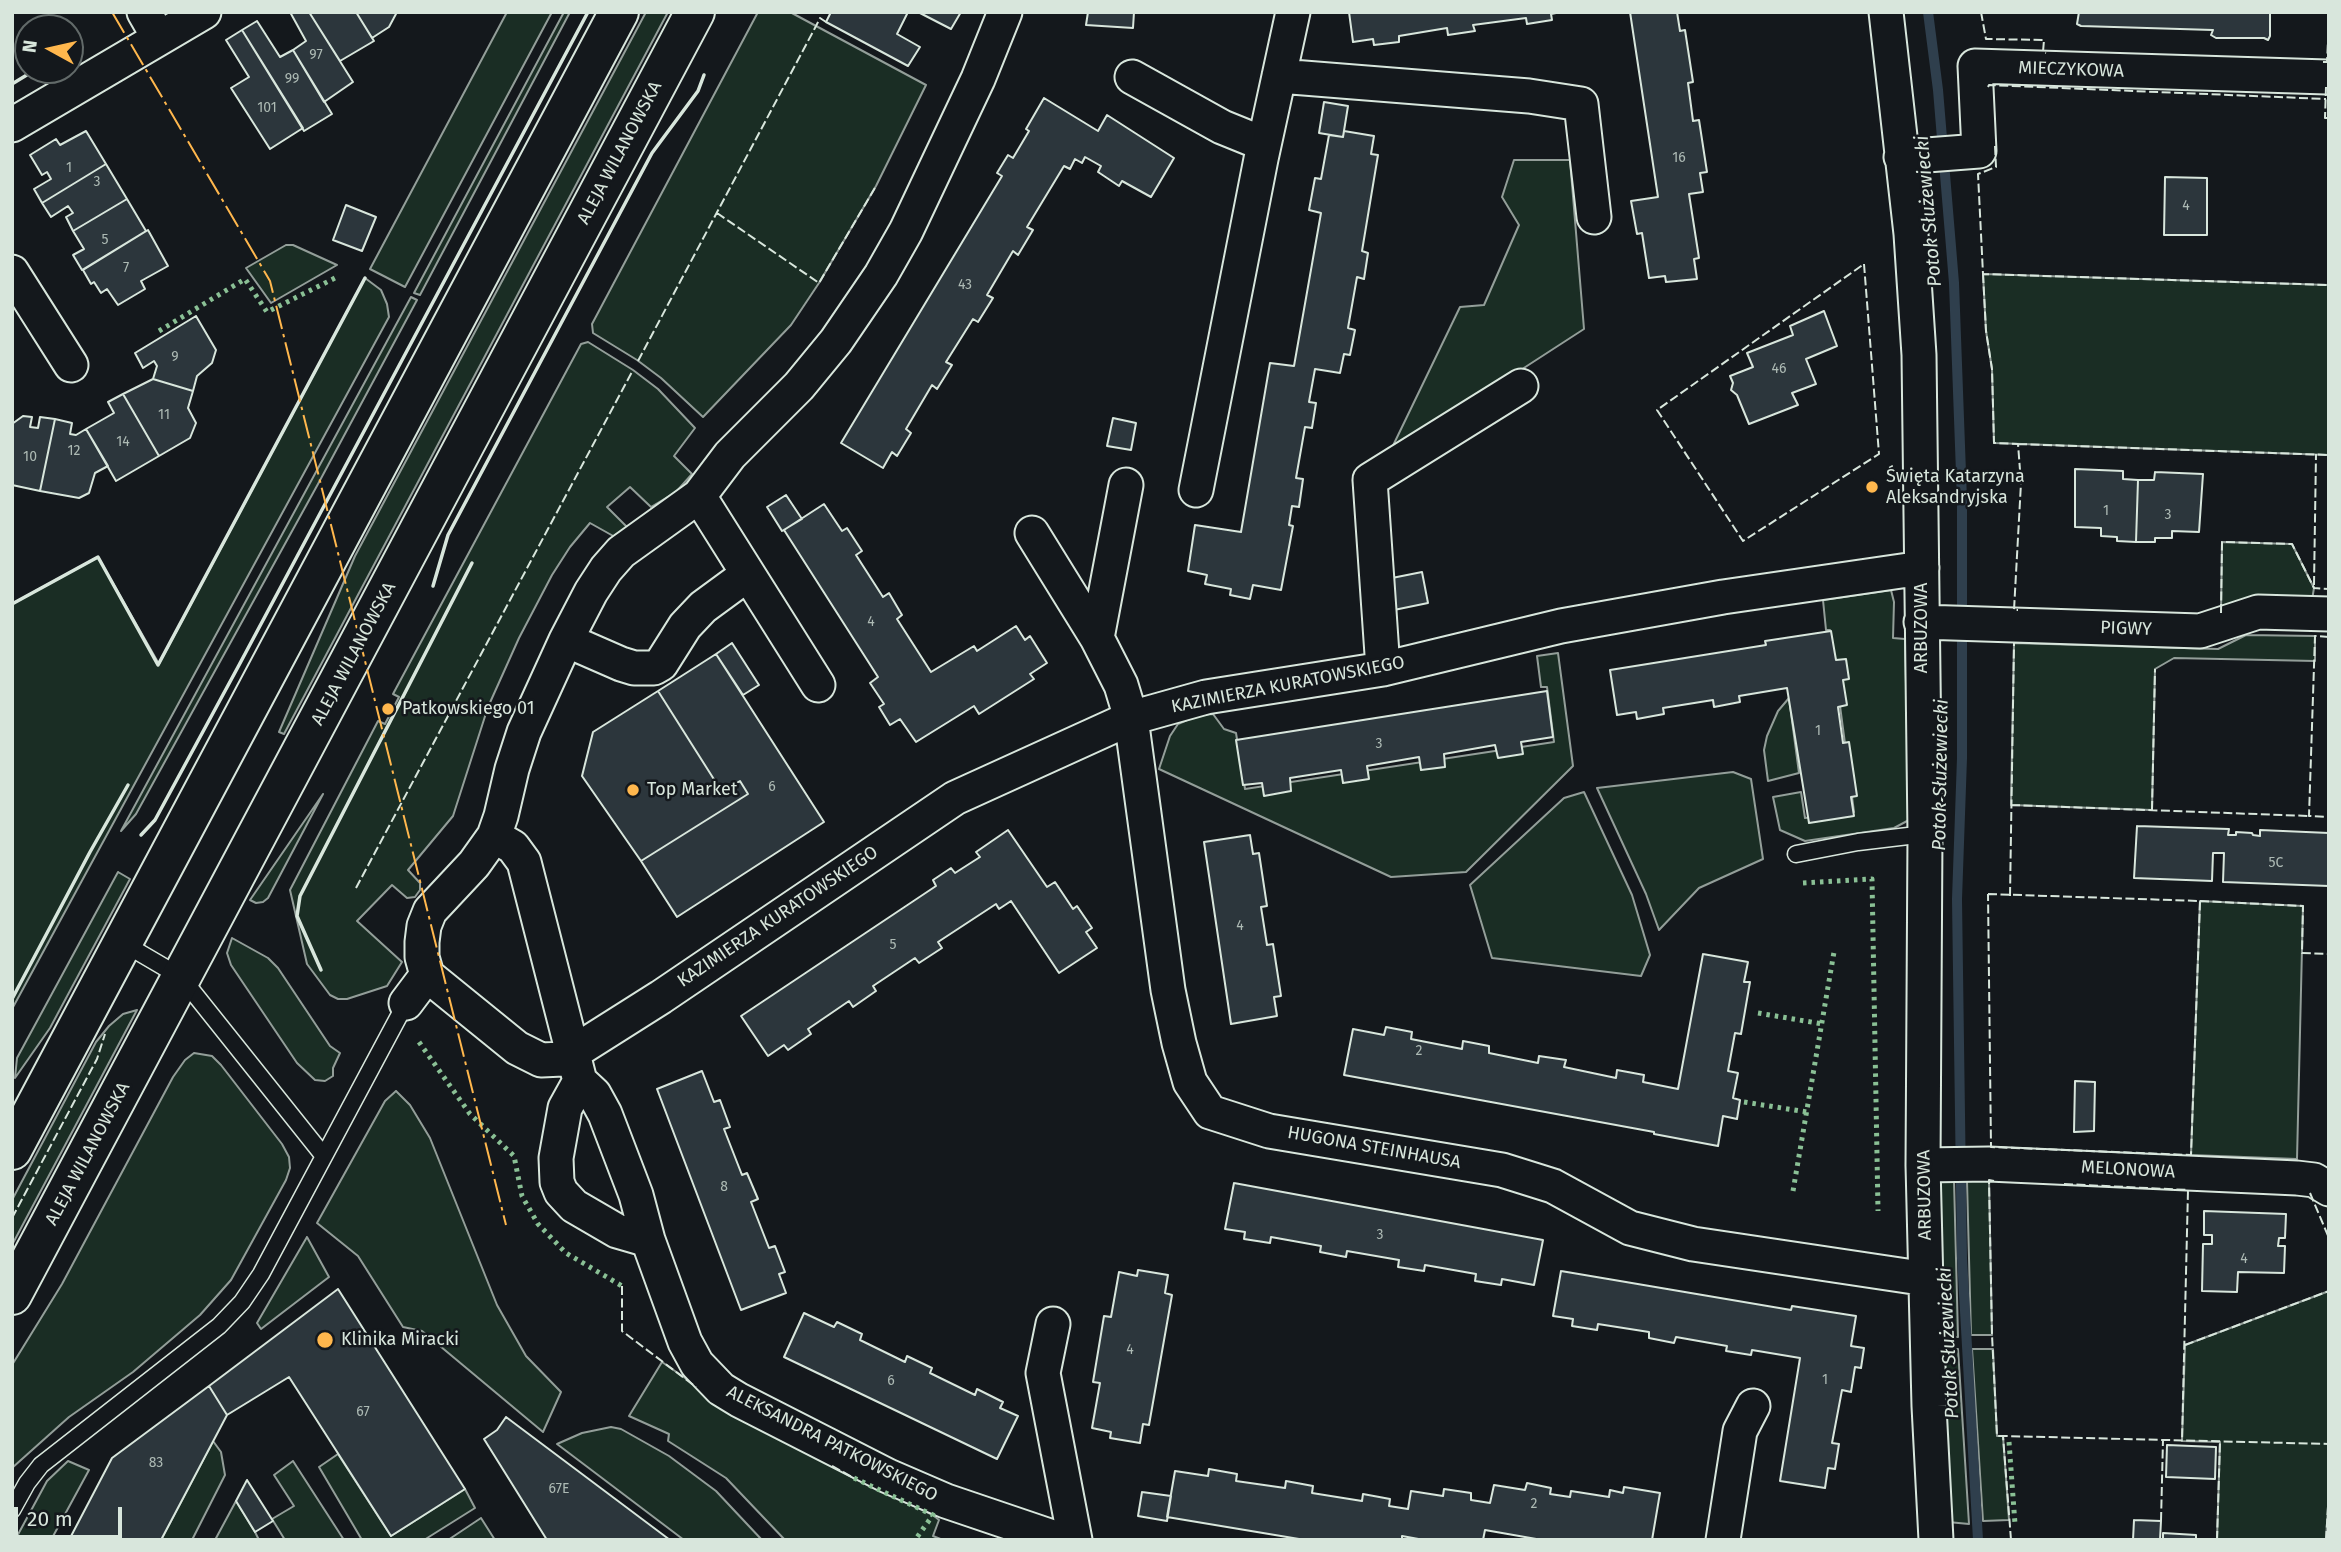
<!DOCTYPE html>
<html>
<head>
<meta charset="utf-8">
<style>
	body { margin:0 }
	#map { position:relative; width:2341px; height:1552px; overflow:hidden; background:#14181c; font-family:"Fira Sans",sans-serif }
	canvas { display:block }
	.frame { position:absolute; inset:0; border:14px solid #d8e6dc; pointer-events:none }
	.north { position:absolute; left:14px; top:14px; width:70px; height:70px; box-sizing:border-box; background:#14181c; border:2px solid #626a69; border-radius:50%; rotate:278deg; font-size:19px; font-weight:700; line-height:28px; text-align:center; color:#d8e6dc }
	.north::after { content:''; display:block; margin:auto; width:24px; height:32px; background:#ffb74d; clip-path:polygon(50% 0,100% 100%,50% 72%,0 100%) }
	.scale { position:absolute; left:14px; top:1507px; width:108px; height:32px; box-sizing:border-box; border:4px solid #d8e6dc; border-top:0; padding-left:9px; font-size:21px; line-height:24px; white-space:nowrap; color:#d8e6dc; -webkit-text-stroke:5px #14181c; paint-order:stroke }
</style>
</head>
<body>
<div id="map">
<canvas width="2341" height="1552"></canvas>
<div class="frame"></div>
<div class="north">N</div>
<div class="scale">20 m</div>
</div>
<script>
const context = document.querySelector('canvas').getContext('2d');
context.lineJoin = 'round';
function paint(path, color) {
  context.fillStyle = color;
  context.fill(path, 'evenodd');
}
function shape(rows) {
  const path = new Path2D();
  for (const r of rows) {
    path.moveTo(r[0], r[1]);
    for (let i = 2; i < r.length; i += 2) path.lineTo(r[i], r[i + 1]);
  }
  return path;
}
function trace(path, color, width, dash) {
  context.strokeStyle = color;
  context.lineWidth = width;
  context.lineCap = dash ? 'butt' : 'round';
  context.setLineDash(dash || []);
  context.stroke(path);
}
function drawText(font, color, halo, rows, align = 'center') {
  context.font = font + ' "Fira Sans",sans-serif';
  context.lineWidth = 5;
  context.setLineDash([]);
  context.textBaseline = 'middle';
  context.strokeStyle = halo;
  context.fillStyle = color;
  for (const [text, x, y, turn = 0] of rows) {
    context.save();
    context.translate(x, y);
    context.rotate((+turn || 0) * Math.PI / 180);
    context.textAlign = isNaN(turn) ? turn : align;
    if (halo) context.strokeText(text, 0, 0);
    context.fillText(text, 0, 0);
    context.restore();
  }
}
const green = shape([
	[507,12,552,12,405,287,370,269,507,12],
	[564,12,570,12,420,295,414,293,564,12],
	[646,12,668,12,284,734,279,732,355,556,646,12],
	[758,12,790,12,926,85,876,186,819,283,791,325,703,417,661,378,637,360,593,333,592,324,758,12],
	[1514,160,1570,160,1584,329,1388,456,1460,307,1484,305,1519,225,1502,197,1514,160],
	[286,245,293,245,337,265,271,303,246,268,286,245],
	[1983,274,2329,285,2329,455,1994,443,1992,369,1986,331,1983,274],
	[365,278,381,290,387,304,389,317,12,1009,12,604,98,557,159,664,365,278],
	[411,297,417,300,318,484,136,814,121,831,411,297],
	[588,342,633,370,658,389,695,428,674,456,692,474,676,492,651,507,630,487,607,507,627,527,615,537,590,523,570,547,552,575,519,638,488,707,453,816,408,870,420,883,420,890,415,897,407,898,392,885,357,921,402,962,387,986,347,999,338,999,330,995,307,964,290,890,378,721,385,724,399,697,393,694,581,344,588,342],
	[2222,542,2292,544,2314,588,2312,600,2221,613,2222,542],
	[1891,590,1894,602,1893,638,1905,639,1909,820,1894,828,1805,841,1780,830,1773,797,1801,792,1805,818,1854,812,1830,630,1826,630,1823,600,1891,590],
	[2246,635,2315,636,2315,661,2174,658,2155,669,2152,810,2011,805,2014,643,2218,649,2246,635],
	[1558,653,1573,766,1466,872,1391,877,1159,769,1170,736,1178,724,1199,715,1213,714,1224,729,1236,733,1245,789,1554,742,1547,687,1541,687,1537,656,1558,653],
	[1789,698,1799,773,1768,781,1764,750,1767,736,1778,711,1789,698],
	[1733,772,1751,779,1763,859,1699,888,1659,930,1646,894,1597,788,1733,772],
	[1584,792,1632,895,1650,955,1641,976,1492,958,1470,885,1564,798,1584,792],
	[323,794,268,898,263,902,256,903,250,900,323,794],
	[118,872,130,879,50,1028,15,1078,17,1058,118,872],
	[2200,901,2303,906,2297,1159,2191,1155,2200,901],
	[232,938,268,958,278,968,330,1046,340,1053,333,1068,333,1076,325,1081,315,1080,297,1063,231,965,227,953,232,938],
	[137,1010,12,1245,12,1200,96,1042,109,1026,123,1014,137,1010],
	[194,1053,212,1056,221,1065,282,1144,289,1157,290,1168,286,1180,231,1280,200,1315,133,1372,69,1417,12,1468,12,1365,62,1284,173,1077,185,1060,194,1053],
	[396,1091,410,1105,430,1138,497,1305,526,1356,561,1392,543,1432,422,1331,403,1327,358,1256,317,1223,385,1101,396,1091],
	[1954,1180,1958,1337,1942,1337,1937,1181,1954,1180],
	[1989,1180,1992,1335,1971,1335,1967,1181,1989,1180],
	[307,1237,329,1277,261,1329,257,1323,307,1237],
	[2329,1291,2329,1490,2326,1540,2217,1540,2220,1442,2182,1441,2185,1345,2329,1291],
	[1942,1349,1958,1349,1969,1524,1948,1522,1942,1349],
	[1972,1349,1993,1349,1997,1436,2003,1436,2009,1520,1983,1521,1972,1349],
	[662,1362,734,1412,854,1478,933,1515,939,1520,933,1536,943,1540,785,1540,726,1478,668,1441,669,1434,629,1416,662,1362],
	[611,1427,621,1429,669,1456,716,1491,762,1540,684,1540,557,1444,582,1433,611,1427],
	[213,1441,221,1452,225,1475,192,1540,161,1540,213,1441],
	[338,1454,391,1536,465,1489,475,1508,424,1540,362,1540,319,1467,338,1454],
	[68,1461,89,1470,51,1540,15,1540,47,1481,68,1461],
	[293,1461,344,1540,285,1540,272,1519,294,1506,274,1475,293,1461],
	[236,1501,255,1532,259,1540,215,1540,236,1501],
	[481,1518,495,1540,448,1540,481,1518]
]);
paint(green, '#1a2d24');
trace(green, '#939e99', 2);
trace(shape([
	[1928,12,1938,90,1954,283,1962,500,1962,758,1957,899,1962,1258,1978,1540]
]), '#2f3f4d', 10);
const building = shape([
	[290,12,309,12,353,82,324,102,293,50,306,41,290,12],
	[309,12,356,12,374,41,340,61,309,12],
	[356,12,397,12,389,27,372,38,356,12],
	[831,12,908,12,897,34,920,47,908,66,826,22,831,12],
	[918,12,961,12,951,29,918,12],
	[1088,12,1134,12,1133,28,1086,25,1088,12],
	[1349,12,1561,12,1551,14,1552,20,1527,24,1526,18,1473,25,1475,31,1448,35,1447,28,1399,36,1399,42,1374,45,1373,39,1353,42,1349,12],
	[1630,12,1677,12,1680,31,1685,30,1693,82,1688,83,1693,121,1699,120,1707,172,1700,173,1703,192,1689,194,1699,258,1694,259,1697,279,1666,282,1665,276,1649,278,1642,233,1637,234,1631,201,1658,197,1630,12],
	[2079,12,2270,12,2270,36,2268,40,2264,38,2216,38,2211,35,2213,30,2081,26,2077,24,2079,12],
	[257,21,280,57,293,50,332,114,304,131,242,30,257,21],
	[242,30,303,128,270,149,231,88,249,77,226,40,242,30],
	[1044,98,1098,131,1107,115,1174,158,1151,197,1122,181,1119,186,1098,172,1101,166,1085,157,1082,163,1075,159,1070,169,1064,166,1027,227,1033,230,1018,255,1013,251,987,295,993,298,978,322,973,319,946,362,952,365,937,389,932,385,906,429,911,433,897,456,892,452,883,468,841,443,1002,176,997,173,1008,155,1013,158,1029,131,1026,129,1044,98],
	[1324,102,1348,106,1343,137,1319,133,1324,102],
	[86,131,106,164,42,203,34,189,51,179,47,172,42,175,30,155,56,139,60,145,86,131],
	[1344,131,1374,136,1371,154,1378,155,1362,251,1368,253,1364,279,1357,277,1348,328,1355,330,1350,355,1344,354,1340,373,1315,369,1309,402,1316,403,1312,428,1305,427,1296,478,1303,479,1299,507,1292,506,1289,525,1293,526,1281,590,1253,585,1250,599,1230,595,1231,589,1205,584,1207,575,1188,571,1195,525,1241,532,1270,363,1294,366,1321,213,1309,210,1315,178,1321,179,1329,135,1343,137,1344,131],
	[106,164,127,199,73,231,66,217,73,213,68,206,51,217,42,203,106,164],
	[2165,177,2207,178,2207,235,2164,235,2165,177],
	[127,199,146,231,82,270,73,255,84,249,73,231,127,199],
	[346,205,376,217,362,251,333,240,346,205],
	[148,230,168,266,141,281,145,289,118,305,107,289,101,293,94,282,91,284,83,270,148,230],
	[1824,311,1837,346,1806,359,1816,384,1792,393,1798,405,1749,424,1737,395,1731,390,1733,383,1730,376,1753,367,1747,353,1793,335,1790,326,1824,311],
	[196,316,216,350,212,363,197,376,193,391,153,379,157,366,154,361,143,368,135,353,196,316],
	[153,379,193,391,188,408,196,423,190,438,159,456,123,394,153,379],
	[123,394,159,456,116,481,86,429,114,413,108,402,123,394],
	[23,416,32,417,30,427,38,428,40,417,55,419,40,491,12,485,12,424,23,416],
	[1113,418,1136,423,1131,450,1107,446,1113,418],
	[55,419,72,423,70,434,76,435,86,429,108,466,95,473,89,493,79,498,40,491,55,419],
	[2075,469,2123,471,2123,479,2138,480,2136,542,2117,541,2117,537,2101,536,2101,528,2075,527,2075,469],
	[2155,472,2203,474,2199,532,2172,531,2172,538,2155,538,2155,542,2136,542,2138,480,2154,480,2155,472],
	[786,495,802,519,782,531,767,507,786,495],
	[824,504,842,531,847,528,862,551,856,555,883,597,889,593,902,615,897,619,931,672,974,646,977,651,1016,626,1025,640,1030,636,1047,663,1030,674,1034,679,979,714,974,706,916,742,900,719,890,725,879,707,884,704,870,683,878,677,784,530,824,504],
	[1422,572,1428,603,1394,610,1387,579,1422,572],
	[1831,631,1836,660,1846,659,1849,679,1843,680,1847,705,1838,707,1843,743,1849,742,1857,796,1851,797,1854,816,1809,823,1787,688,1739,696,1740,702,1714,707,1713,700,1663,708,1664,714,1637,719,1636,712,1617,715,1610,670,1766,645,1765,641,1831,631],
	[732,643,759,685,743,695,716,654,732,643],
	[716,654,824,822,677,917,641,861,748,794,740,781,722,792,658,691,716,654],
	[658,691,722,792,740,781,748,794,641,861,582,776,593,732,658,691],
	[1547,691,1553,737,1521,742,1523,754,1498,758,1495,745,1444,754,1445,767,1421,770,1419,757,1367,766,1369,779,1343,783,1341,770,1290,778,1291,791,1264,796,1262,783,1243,785,1236,740,1547,691],
	[2137,826,2229,829,2228,835,2236,835,2236,832,2252,833,2253,835,2260,836,2260,830,2329,833,2329,886,2223,882,2224,853,2213,853,2212,881,2134,878,2137,826],
	[1008,830,1047,887,1055,882,1073,909,1077,906,1092,928,1086,932,1097,948,1059,973,1011,901,999,909,996,904,938,942,942,948,919,963,915,958,873,986,876,991,853,1007,849,1001,808,1029,811,1034,788,1050,784,1045,768,1056,741,1016,936,886,933,880,951,868,955,873,980,857,976,852,1008,830],
	[1250,835,1253,854,1259,853,1267,906,1261,907,1267,945,1273,944,1281,996,1274,997,1277,1016,1231,1024,1204,842,1250,835],
	[1703,954,1748,962,1744,982,1750,982,1741,1034,1735,1033,1728,1071,1738,1073,1733,1098,1740,1100,1737,1119,1723,1116,1718,1146,1654,1134,1654,1132,1344,1075,1353,1029,1384,1035,1386,1027,1412,1032,1411,1039,1462,1049,1463,1041,1489,1046,1489,1053,1538,1063,1539,1056,1566,1060,1564,1067,1616,1078,1617,1070,1644,1075,1643,1082,1678,1089,1703,954],
	[702,1071,714,1102,720,1100,730,1127,724,1129,742,1175,747,1173,758,1199,751,1202,769,1248,775,1246,785,1272,779,1274,786,1293,741,1310,657,1089,702,1071],
	[2075,1081,2095,1082,2094,1131,2074,1132,2075,1081],
	[1234,1183,1543,1240,1534,1285,1502,1279,1501,1285,1475,1281,1476,1274,1425,1265,1424,1271,1398,1267,1399,1260,1347,1251,1346,1257,1320,1252,1321,1246,1271,1237,1270,1243,1244,1239,1245,1232,1225,1229,1234,1183],
	[2204,1211,2286,1214,2285,1238,2279,1238,2278,1246,2285,1246,2284,1273,2238,1272,2237,1292,2202,1291,2203,1244,2212,1244,2212,1235,2204,1235,2204,1211],
	[1138,1270,1168,1275,1165,1293,1172,1295,1149,1425,1143,1424,1140,1443,1110,1438,1111,1432,1092,1428,1100,1383,1093,1382,1104,1316,1111,1317,1119,1272,1137,1276,1138,1270],
	[1561,1271,1791,1310,1792,1306,1856,1316,1851,1346,1864,1348,1861,1368,1855,1367,1851,1392,1842,1390,1832,1443,1839,1444,1835,1469,1828,1468,1825,1488,1780,1481,1800,1358,1752,1350,1751,1355,1726,1351,1727,1346,1676,1337,1674,1343,1649,1338,1649,1332,1598,1324,1597,1330,1572,1326,1573,1319,1553,1316,1561,1271],
	[338,1289,465,1489,391,1536,289,1377,227,1415,209,1386,338,1289],
	[804,1313,834,1327,837,1322,862,1334,860,1340,905,1362,907,1356,932,1368,930,1373,975,1395,977,1389,1003,1402,1000,1408,1018,1416,997,1459,784,1357,804,1313],
	[209,1386,227,1415,161,1540,69,1540,112,1458,209,1386],
	[506,1417,670,1540,547,1540,484,1439,497,1430,506,1417],
	[2167,1445,2216,1447,2215,1479,2166,1477,2167,1445],
	[1209,1469,1237,1474,1236,1481,1285,1488,1286,1481,1313,1486,1312,1493,1362,1501,1363,1494,1390,1499,1389,1506,1408,1509,1411,1491,1443,1496,1444,1489,1471,1493,1471,1500,1490,1503,1494,1485,1525,1490,1527,1483,1551,1488,1550,1494,1570,1497,1571,1491,1609,1497,1610,1490,1623,1493,1624,1487,1660,1493,1652,1540,1542,1540,1485,1530,1483,1540,1424,1540,1402,1536,1402,1540,1305,1540,1167,1517,1175,1471,1208,1476,1209,1469],
	[247,1480,273,1521,255,1532,236,1501,247,1480],
	[1142,1492,1171,1496,1167,1521,1138,1516,1142,1492],
	[2134,1520,2161,1521,2160,1540,2133,1540,2134,1520],
	[2163,1533,2196,1535,2196,1540,2163,1540,2163,1533]
]);
paint(building, '#2c363c');
trace(building, '#d8e6dc', 2);
const service = shape([
	[1796,854,1858,842,1925,834],
	[123,943,181,977,323,1155],
	[12,1510,27,1483,41,1465,219,1326,242,1302,261,1274,406,1003]
]);
const minor = shape([
	[144,12,159,38],
	[1886,12,1911,234,1919,355,1925,834,1923,1165,1929,1406,1936,1540],
	[1279,76,1529,96,1581,104,1594,217],
	[1132,77,1222,127,1264,144],
	[12,125,204,12],
	[1901,157,1979,151,1975,66,2327,77],
	[12,272,71,365],
	[1196,490,1261,159,1293,12],
	[699,496,818,685],
	[1032,533,1097,638,1121,685,1131,718,1168,990,1179,1043,1190,1082,1210,1112,1269,1131,1502,1170,1553,1186,1630,1228,1693,1244,1927,1279],
	[1921,622,2200,631,2258,612,2329,614],
	[1097,638,1126,485],
	[566,640,621,664,634,668,654,668,661,664,685,626,703,607,748,574],
	[1383,669,1370,480,1521,386],
	[494,836,513,847,524,862,580,1081,594,1094,605,1114,636,1195,648,1240,685,1342,697,1364,721,1389,739,1400,888,1476,946,1501,1061,1540],
	[427,975,517,1048,541,1060,563,1059,661,997,955,798,1131,718,1206,697,1383,669,1561,626,1723,597,1922,568],
	[427,975,422,957,422,942,424,926,430,911,474,864,494,836,501,816,512,769,524,732,566,640,591,592,606,569,621,552,699,496,730,455,799,386,836,341,881,275,906,231,978,79,1005,12],
	[406,1003,427,975],
	[580,1081,565,1108,556,1158,557,1182,561,1192,574,1206,617,1231,648,1240],
	[1923,1165,1989,1164,2297,1178,2314,1180,2329,1189],
	[1053,1324,1043,1373,1075,1540],
	[1723,1540,1740,1431,1753,1406]
]);
const secondary = shape([
	[12,1150,619,12],
	[12,1295,695,12]
]);
trace(service, '#d8e6dc', 19);
trace(minor, '#d8e6dc', 37);
trace(secondary, '#d8e6dc', 42);
trace(service, '#14181c', 16);
trace(minor, '#14181c', 33);
trace(secondary, '#14181c', 38);
trace(shape([
	[159,331,245,279,267,312,335,278],
	[1803,883,1872,879,1878,1211],
	[1758,1013,1823,1024],
	[419,1042,470,1114,514,1156,522,1196,538,1224,566,1253,622,1286],
	[1744,1102,1807,1112],
	[1793,1191,1834,952],
	[2009,1442,2015,1524],
	[854,1478,933,1515,915,1540]
]), '#8ac095', 5, [3.5, 5]);
trace(shape([
	[1981,12,1986,39,2044,40,2043,52,2046,53],
	[2323,62,2327,62,2329,20],
	[1988,87,1989,85,2326,99],
	[2326,87,2325,118,2329,118],
	[1995,146,1996,167,1978,174,1983,274,2329,285],
	[717,213,819,283,876,186],
	[1864,264,1879,454,1743,541,1657,410,1864,264],
	[1983,274,1986,331,1992,369,1994,443,2018,444,2021,483,2014,610,2018,610],
	[638,361,816,26,820,18,826,22],
	[2018,444,2329,455],
	[2314,585,2316,454],
	[2221,613,2222,542,2292,544,2314,588,2329,589],
	[2329,637,2315,636,2309,816,2329,817],
	[2011,805,2309,816],
	[2152,810,2155,669],
	[356,888,633,370],
	[1988,894,2200,901,2191,1155,1991,1147,1988,894],
	[2010,896,2014,643],
	[2200,901,2303,906,2302,953,2329,954],
	[1994,1181,1989,1180,1992,1335,1997,1436,2003,1436],
	[2064,1184,2188,1190,2182,1441],
	[2310,1193,2329,1238],
	[12,1218,97,1059,105,1034],
	[622,1286,622,1331,696,1387],
	[2185,1345,2329,1291],
	[832,1466,854,1478],
	[2161,1521,2163,1440],
	[2011,1540,2003,1436,2329,1444],
	[2217,1540,2220,1441],
	[2326,1540,2329,1490]
]), '#d8e6dc', 2, [9, 3.5]);
trace(shape([
	[70,49,75,47],
	[12,84,35,70],
	[433,586,448,535,652,153,698,91,704,75],
	[12,604,98,557,158,665,365,278],
	[141,835,155,820,238,667,588,12],
	[321,970,297,916,300,896,472,563],
	[12,999,90,852,128,785]
]), '#d8e6dc', 3.5);
trace(shape([
	[112,12,270,281,506,1225]
]), '#ffb74d', 2, [24, 5, 3.5, 5]);
for (const [x, y, r, color] of [
	[1872,487,7,"#ffb74d"],
	[388,709,7,"#ffb74d"],
	[633,790,7,"#ffb74d"],
	[325,1340,9,"#ffb74d"]
]) {
  const dot = new Path2D();
  dot.arc(x, y, r, 0, 2 * Math.PI);
  context.fillStyle = color;
  context.fill(dot);
  trace(dot, '#14181c', 2.5);
}
drawText('14px', '#adbab4', null, [
	["97",316,55],
	["99",292,79],
	["101",267,108],
	["16",1679,158],
	["1",69,168],
	["3",97,182],
	["4",2186,206],
	["5",105,240],
	["7",126,268],
	["43",965,285],
	["9",175,357],
	["46",1779,369],
	["11",164,415],
	["14",123,442],
	["12",74,451],
	["10",30,457],
	["1",2106,511],
	["3",2168,515],
	["4",871,622],
	["1",1818,731],
	["3",1379,744],
	["6",772,787],
	["5C",2276,863],
	["4",1240,926],
	["5",893,945],
	["2",1419,1051],
	["8",724,1187],
	["3",1380,1235],
	["4",2244,1259],
	["4",1130,1350],
	["1",1825,1380],
	["6",891,1381],
	["67",363,1412],
	["83",156,1463],
	["67E",559,1489],
	["2",1534,1504]
]);
drawText('18px', '#d8e6dc', '#14181c', [
	["MIECZYKOWA",2071,70,2],
	["ALEJA WILANOWSKA",620,153,-62],
	["ARBUZOWA",1922,628,-90],
	["PIGWY",2126,629,2],
	["ALEJA WILANOWSKA",354,654,-62],
	["KAZIMIERZA KURATOWSKIEGO",1288,685,-11],
	["KAZIMIERZA KURATOWSKIEGO",778,917,-34],
	["HUGONA STEINHAUSA",1374,1148,10],
	["ALEJA WILANOWSKA",88,1154,-62],
	["MELONOWA",2128,1170,3],
	["ARBUZOWA",1925,1195,-91],
	["ALEKSANDRA PATKOWSKIEGO",832,1444,27]
]);
drawText('18px', '#d8e6dc', '#14181c', [
	["Święta Katarzyna",1886,477],
	["Aleksandryjska",1886,498],
	["Patkowskiego 01",402,709],
	["Top Market",647,790],
	["Klinika Miracki",341,1340]
], 'left');
drawText('italic 19px', '#d8e6dc', '#14181c', [
	["Potok Służewiecki",1929,211,-95],
	["Potok Służewiecki",1941,775,-89],
	["Potok Służewiecki",1949,1343,-93]
]);
</script>
</body>
</html>
